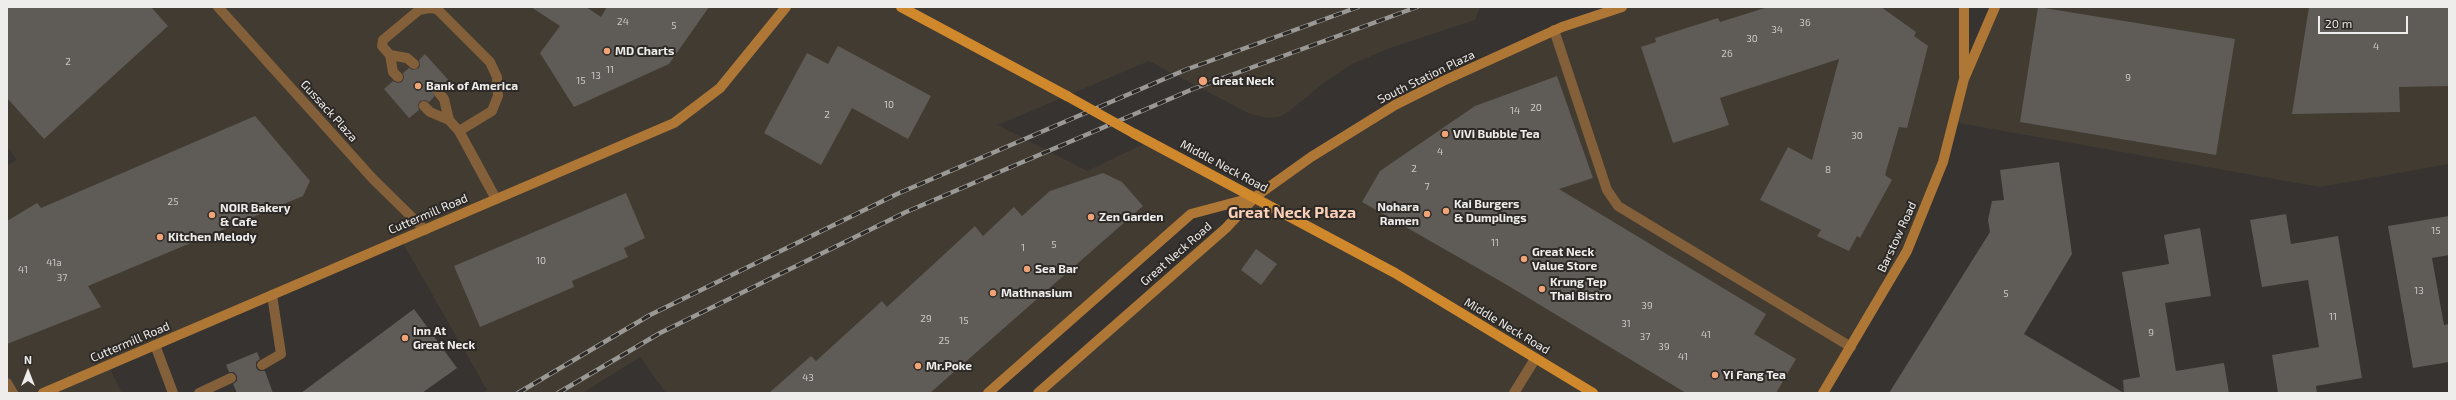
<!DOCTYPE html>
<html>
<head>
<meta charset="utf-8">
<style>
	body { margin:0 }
	#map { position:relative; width:2456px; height:400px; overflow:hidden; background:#363330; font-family:"Exo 2",sans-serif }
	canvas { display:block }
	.frame { position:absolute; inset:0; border:8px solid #efedeb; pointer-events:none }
	.north { position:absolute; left:8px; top:352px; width:40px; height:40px; -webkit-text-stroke:3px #2c2926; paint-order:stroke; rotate:0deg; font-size:11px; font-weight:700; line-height:16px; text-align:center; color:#efedeb }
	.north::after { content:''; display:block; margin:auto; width:14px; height:18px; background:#efedeb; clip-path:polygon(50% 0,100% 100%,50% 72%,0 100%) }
	.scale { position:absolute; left:2318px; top:16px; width:90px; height:18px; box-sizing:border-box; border:2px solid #efedeb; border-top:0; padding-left:5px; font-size:12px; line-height:14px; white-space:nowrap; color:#efedeb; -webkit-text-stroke:3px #2c2926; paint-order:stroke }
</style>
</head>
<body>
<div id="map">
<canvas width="2456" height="400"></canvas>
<div class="frame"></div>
<div class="north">N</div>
<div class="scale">20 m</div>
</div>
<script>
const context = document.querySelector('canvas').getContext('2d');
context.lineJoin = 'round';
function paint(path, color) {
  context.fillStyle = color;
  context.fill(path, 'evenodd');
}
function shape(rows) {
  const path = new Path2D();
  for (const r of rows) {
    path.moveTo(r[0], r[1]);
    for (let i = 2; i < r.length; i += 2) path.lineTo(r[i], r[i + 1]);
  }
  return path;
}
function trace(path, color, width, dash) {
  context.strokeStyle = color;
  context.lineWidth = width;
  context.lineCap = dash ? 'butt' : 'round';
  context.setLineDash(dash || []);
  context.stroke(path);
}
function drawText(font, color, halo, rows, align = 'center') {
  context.font = font + ' "Exo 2",sans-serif';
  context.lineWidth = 4;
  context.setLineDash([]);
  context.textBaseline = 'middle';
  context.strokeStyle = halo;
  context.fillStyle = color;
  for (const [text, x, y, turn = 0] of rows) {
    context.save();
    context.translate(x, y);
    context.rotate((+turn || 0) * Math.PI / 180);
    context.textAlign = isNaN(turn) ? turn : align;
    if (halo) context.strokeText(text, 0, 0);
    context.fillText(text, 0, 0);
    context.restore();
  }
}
paint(shape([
	[7,7,1480,7,1475,20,1393,47,1352,64,1325,82,1288,112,1279,117,1268,118,1250,114,1149,61,998,125,1087,171,1148,142,1255,197,1443,81,1622,7,1964,7,1964,77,1995,7,2449,7,2449,164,2320,187,1953,122,1901,265,1823,393,1038,393,1254,198,1191,214,988,393,666,393,640,357,583,393,482,393,487,390,401,240,108,365,122,393,7,393,7,165,17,160,7,147]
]), '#423b32');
paint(shape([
	[7,7,151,7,168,26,44,139,7,98],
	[531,7,586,7,601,17,607,7,709,7,669,64,574,107,540,53,560,26],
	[1768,7,1881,7,1916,32,1914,36,1928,46,1907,128,1899,127,1885,175,1892,180,1860,238,1857,236,1849,251,1817,236,1821,230,1760,200,1788,147,1812,160,1839,59,1720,98,1729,125,1673,143,1641,47,1656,42,1655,38,1718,18,1720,22],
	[2038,7,2235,39,2216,155,2020,122],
	[2309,7,2449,7,2449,86,2399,87,2400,112,2292,114],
	[838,46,931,96,908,139,852,108,821,165,764,133,807,53,828,64],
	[425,54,451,83,444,89,438,87,435,88,434,97,429,102,425,100,420,101,418,105,419,110,409,118,384,89,393,81,397,83,402,82,404,78,403,73,409,68,413,70,419,68,420,65,419,60],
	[1557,76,1593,178,1559,189,1766,314,1754,334,1796,359,1776,393,1686,393,1502,282,1362,202,1380,171,1475,106],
	[255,116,310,181,303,196,88,286,101,307,7,344,7,221,37,203,41,208],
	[2059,162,2072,254,2024,334,2124,393,1889,393,1990,232,1988,220,1992,201,2004,200,2000,170],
	[1103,173,1122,182,1143,206,930,393,769,393,811,356,816,361,882,301,887,307,975,226,983,236,1014,207,1022,216,1050,191],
	[626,193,645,238,624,248,628,257,572,281,574,287,480,327,454,266],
	[2286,214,2291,244,2338,236,2362,378,2316,386,2317,393,2278,393,2272,355,2319,347,2308,280,2262,287,2250,220],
	[2449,216,2449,255,2432,258,2444,325,2449,324,2449,362,2413,368,2388,226],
	[2200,228,2211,296,2165,303,2176,371,2224,363,2229,393,2124,393,2123,380,2140,377,2122,272,2169,264,2164,235],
	[1256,249,1277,264,1261,285,1241,270],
	[414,309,457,368,422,393,301,393],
	[257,352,260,359,256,362,256,368,259,371,265,371,273,393,237,393,233,384,237,381,237,376,234,372,229,372,226,365]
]), '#5f5b57');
trace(shape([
	[1554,30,1607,190,1618,206,1851,347],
	[390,55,407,58,414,64],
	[398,77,393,72,390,55,382,46,383,40,419,10,429,8,437,9,490,62,497,77,498,96,492,111,459,131],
	[439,93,444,99,449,120],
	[424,106,430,112,449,120,459,131,496,199],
	[155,345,173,393],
	[262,365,281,354,272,295],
	[199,393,231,378],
	[1514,393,1535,359]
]), '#836039', 10);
trace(shape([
	[218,7,373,179,425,230],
	[7,383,13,393]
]), '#836039', 10);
trace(shape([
	[1964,75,1964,7],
	[43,393,674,123,720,88,786,7],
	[988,393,1191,214,1255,197],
	[1038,393,1226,228,1255,197,1311,157,1395,105,1443,81,1562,27,1622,7],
	[1823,393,1907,251,1943,162,1964,79,1995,7]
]), '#af7735', 10);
trace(shape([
	[901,7,1067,96],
	[1135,134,1395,273,1593,393]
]), '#d0882d', 10);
const rail = shape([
	[518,393,650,315,897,194,1185,70,1358,7],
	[558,393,660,333,906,212,1193,89,1417,7]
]);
trace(rail, '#9b9996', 4.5);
trace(rail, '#2c2926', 3, [9]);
trace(shape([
	[1067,96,1135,134]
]), '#d0882d', 10);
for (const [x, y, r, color] of [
	[607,51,4,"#efa376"],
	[1203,81,5,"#efa376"],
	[418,86,4,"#efa376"],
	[1445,134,4,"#efa376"],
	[1446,211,4,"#efa376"],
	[1427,214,4,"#efa376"],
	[212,215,4,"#efa376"],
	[1091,217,4,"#efa376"],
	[160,237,4,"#efa376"],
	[1524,259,4,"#efa376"],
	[1027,269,4,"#efa376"],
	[1542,289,4,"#efa376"],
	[993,293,4,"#efa376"],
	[405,338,4,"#efa376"],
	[918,366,4,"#efa376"],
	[1715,375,4,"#efa376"]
]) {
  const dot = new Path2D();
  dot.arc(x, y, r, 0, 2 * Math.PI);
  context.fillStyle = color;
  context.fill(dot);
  trace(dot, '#2c2926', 1.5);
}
drawText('10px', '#cbc8c6', null, [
	["24",623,22],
	["36",1805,23],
	["5",674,26],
	["34",1777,30],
	["30",1752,39],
	["4",2376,47],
	["26",1727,54],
	["2",68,62],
	["11",610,70],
	["13",596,76],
	["9",2128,78],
	["15",581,81],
	["10",889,105],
	["20",1536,108],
	["14",1515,111],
	["2",827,115],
	["30",1857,136],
	["4",1440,152],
	["2",1414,169],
	["8",1828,170],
	["7",1427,187],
	["25",173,202],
	["15",2436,231],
	["11",1495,243],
	["5",1054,245],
	["1",1023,248],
	["10",541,261],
	["41a",54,263],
	["41",23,270],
	["37",62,278],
	["13",2419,291],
	["5",2006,294],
	["39",1647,306],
	["11",2333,317],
	["29",926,319],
	["15",964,321],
	["31",1626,324],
	["9",2151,333],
	["41",1706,335],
	["37",1645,337],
	["25",944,341],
	["39",1664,347],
	["41",1683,357],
	["43",808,378]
]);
drawText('bold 12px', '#efedeb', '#2c2926', [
	["MD Charts",615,51],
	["Great Neck",1212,81],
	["Bank of America",426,86],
	["ViVi Bubble Tea",1453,134],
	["Kai Burgers",1454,204],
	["& Dumplings",1454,218],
	["Nohara",1419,207,"right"],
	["Ramen",1419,221,"right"],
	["NOIR Bakery",220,208],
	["& Cafe",220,222],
	["Zen Garden",1099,217],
	["Kitchen Melody",168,237],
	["Great Neck",1532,252],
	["Value Store",1532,266],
	["Sea Bar",1035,269],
	["Krung Tep",1550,282],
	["Thai Bistro",1550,296],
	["Mathnasium",1001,293],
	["Inn At",413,331],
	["Great Neck",413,345],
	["Mr.Poke",926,366],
	["Yi Fang Tea",1723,375]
], 'left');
drawText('12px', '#efedeb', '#2c2926', [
	["South Station Plaza",1426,77,-26],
	["Gussack Plaza",329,111,48],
	["Middle Neck Road",1224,166,28],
	["Cuttermill Road",428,214,-23],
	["Barstow Road",1897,237,-65],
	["Great Neck Road",1176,254,-41],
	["Middle Neck Road",1507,326,31],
	["Cuttermill Road",130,342,-23]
]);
drawText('bold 16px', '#fcd0b7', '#2c2926', [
	["Great Neck Plaza",1292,213]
]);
</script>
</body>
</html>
